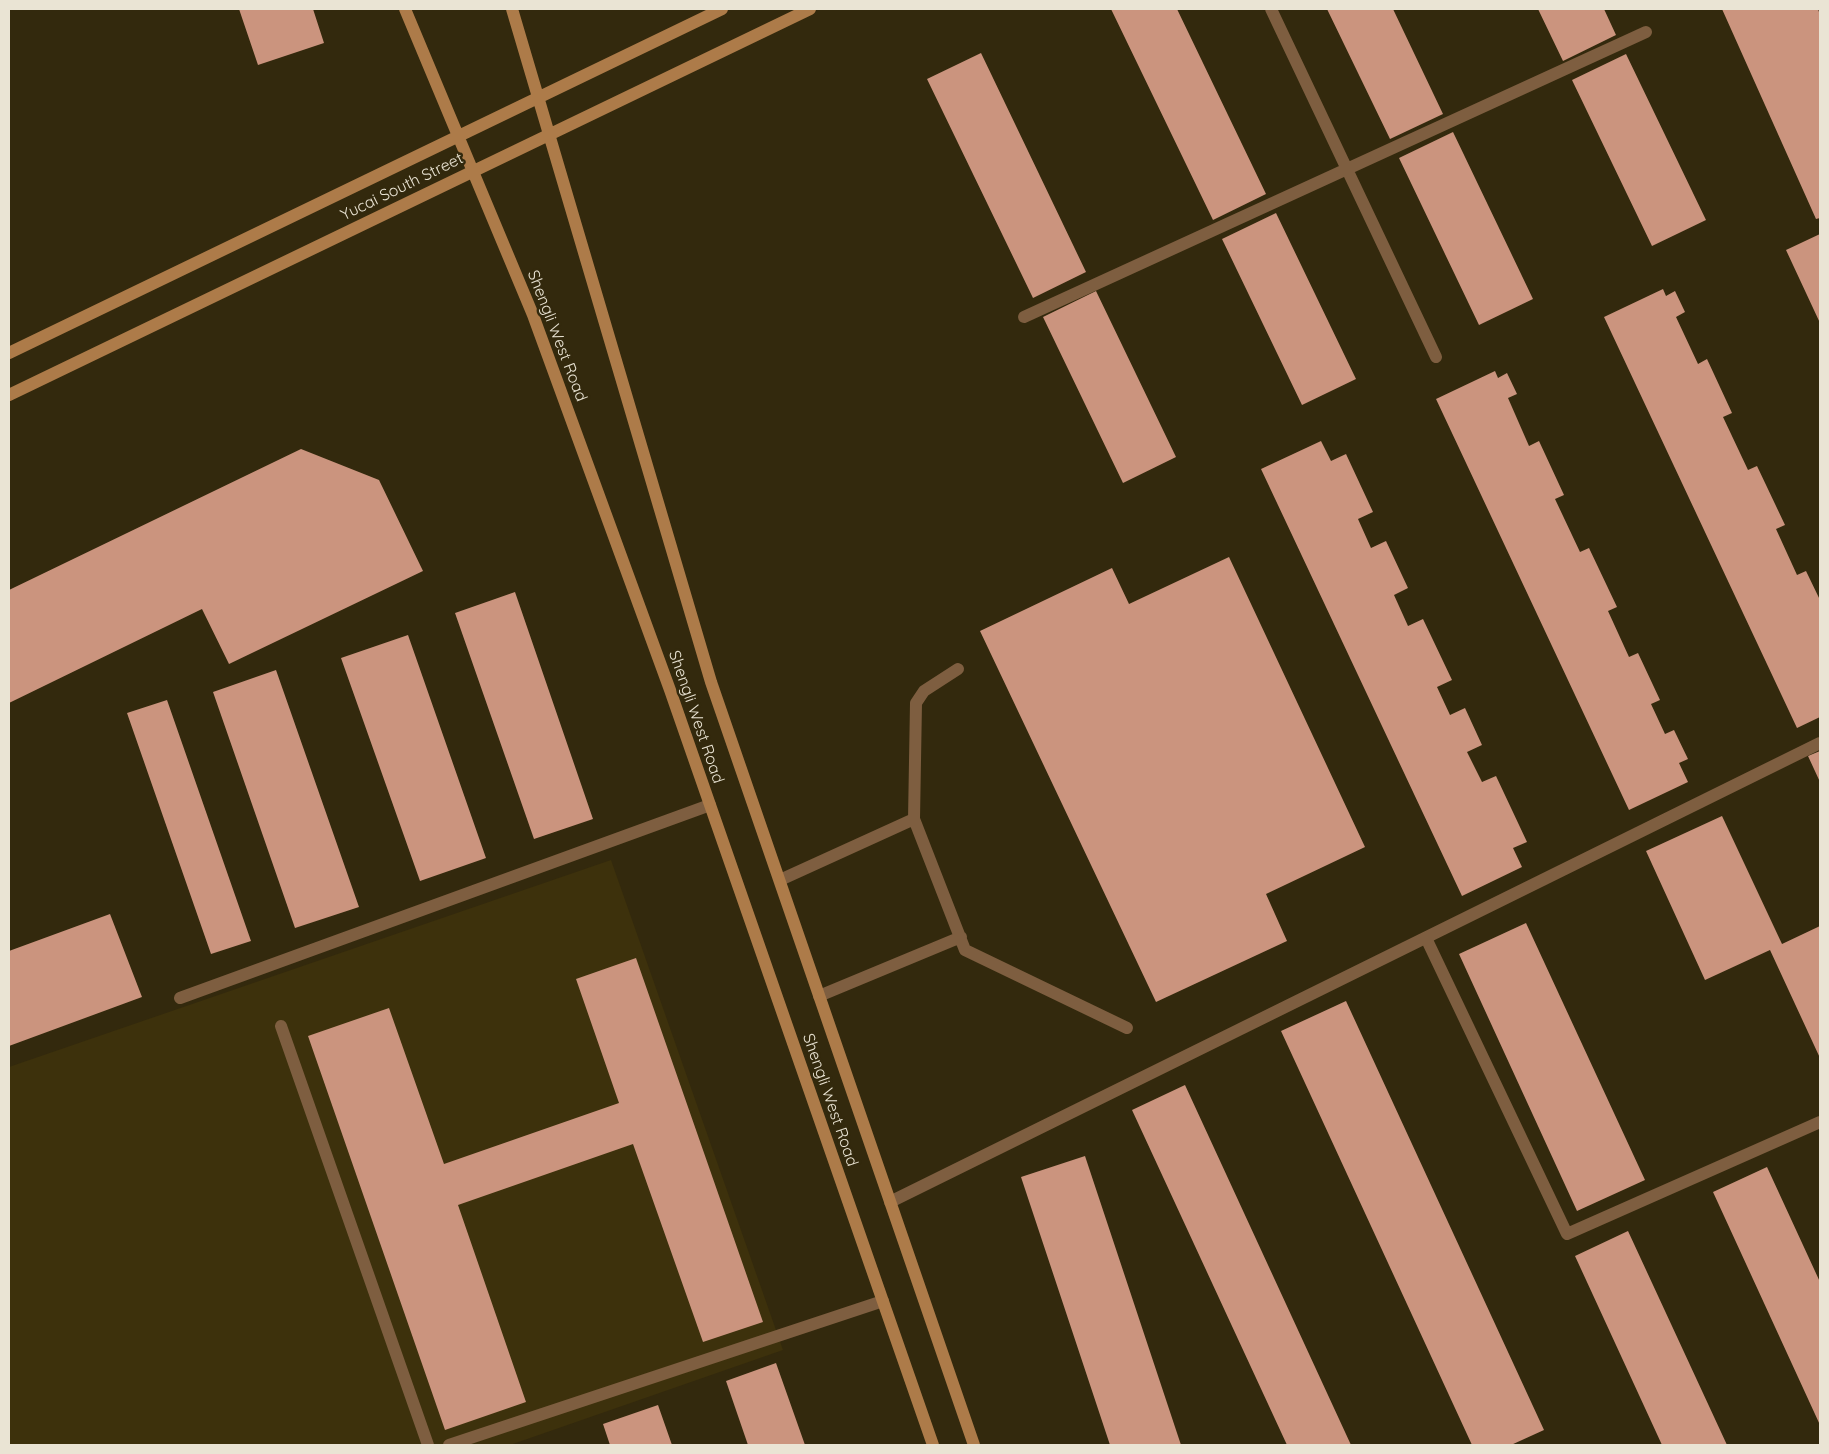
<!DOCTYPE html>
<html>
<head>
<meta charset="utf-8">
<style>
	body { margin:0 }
	#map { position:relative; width:1829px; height:1454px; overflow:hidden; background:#33290d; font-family:Quicksand,sans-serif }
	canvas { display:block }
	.frame { position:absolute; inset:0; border:10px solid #eae4d4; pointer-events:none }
</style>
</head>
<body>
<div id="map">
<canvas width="1829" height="1454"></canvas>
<div class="frame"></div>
</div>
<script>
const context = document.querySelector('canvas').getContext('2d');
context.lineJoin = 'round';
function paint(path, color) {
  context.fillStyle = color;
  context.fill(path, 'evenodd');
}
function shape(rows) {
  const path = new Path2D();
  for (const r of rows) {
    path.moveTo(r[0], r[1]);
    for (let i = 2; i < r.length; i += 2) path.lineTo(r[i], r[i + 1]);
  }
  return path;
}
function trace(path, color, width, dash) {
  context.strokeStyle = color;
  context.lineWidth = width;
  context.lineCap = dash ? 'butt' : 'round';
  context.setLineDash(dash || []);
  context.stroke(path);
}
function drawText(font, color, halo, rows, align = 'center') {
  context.font = font + ' Quicksand,sans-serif';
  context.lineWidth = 5;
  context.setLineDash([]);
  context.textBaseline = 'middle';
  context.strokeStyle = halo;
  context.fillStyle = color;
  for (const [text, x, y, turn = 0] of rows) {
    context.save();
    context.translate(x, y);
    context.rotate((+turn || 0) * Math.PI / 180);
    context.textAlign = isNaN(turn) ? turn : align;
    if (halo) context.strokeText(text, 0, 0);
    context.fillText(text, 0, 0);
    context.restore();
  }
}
paint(shape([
	[611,860,783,1350,510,1445,9,1445,9,1067]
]), '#3d310c');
paint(shape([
	[239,9,313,9,324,43,258,65],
	[1111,9,1177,9,1266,194,1213,220],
	[1327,9,1393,9,1443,114,1390,139],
	[1538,9,1604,9,1616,35,1563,61],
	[1722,9,1818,9,1820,15,1820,218,1816,219],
	[981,53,1086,272,1033,298,927,79],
	[1626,54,1706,220,1652,246,1572,80],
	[1453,132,1533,299,1479,325,1399,158],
	[1276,213,1356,379,1302,405,1222,239],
	[1820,234,1820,323,1786,250],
	[1663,289,1666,296,1675,291,1685,312,1676,317,1698,364,1707,359,1732,413,1723,417,1748,470,1757,466,1785,525,1776,529,1797,575,1806,571,1820,600,1820,717,1797,728,1604,317],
	[1096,291,1176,457,1123,483,1043,317],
	[1495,371,1498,378,1507,373,1517,394,1508,398,1529,446,1539,441,1564,495,1555,499,1580,552,1589,548,1617,607,1608,611,1629,657,1638,653,1660,700,1651,704,1665,734,1674,730,1688,759,1679,763,1688,782,1629,810,1436,399],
	[1321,441,1331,461,1346,454,1373,512,1358,519,1371,548,1386,541,1408,588,1394,595,1408,626,1423,619,1452,680,1437,687,1450,715,1465,708,1482,745,1467,752,1482,782,1496,776,1527,842,1513,848,1522,867,1462,896,1261,469],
	[301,449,379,480,423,571,229,664,202,609,9,703,9,590],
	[1229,557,1365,847,1266,894,1287,941,1156,1002,980,631,1112,568,1129,604],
	[515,592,593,819,534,839,455,613],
	[408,635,486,858,420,881,341,658],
	[276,670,359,907,295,928,213,692],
	[167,700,251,941,211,954,127,713],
	[1820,751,1820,782,1808,756],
	[1722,816,1782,944,1820,926,1820,1058,1770,950,1705,980,1646,851],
	[110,914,142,997,9,1046,9,951],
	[1526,923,1645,1180,1577,1211,1459,954],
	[636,958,763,1322,703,1342,633,1144,458,1205,526,1402,445,1430,308,1036,389,1008,444,1164,619,1103,576,979],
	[1346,1001,1544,1430,1511,1445,1472,1445,1281,1031],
	[1185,1085,1351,1445,1287,1445,1132,1110],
	[1085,1156,1181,1445,1110,1445,1021,1177],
	[1767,1167,1820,1282,1820,1425,1713,1192],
	[1628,1231,1727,1445,1662,1445,1575,1256],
	[776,1363,805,1445,748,1445,726,1381],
	[658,1405,672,1445,610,1445,603,1424]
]), '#cb947e');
trace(shape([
	[1271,9,1436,357],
	[1024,317,1646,32],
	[958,669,924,691,916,703,914,819,965,950,1127,1028],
	[780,880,914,819],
	[1426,938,1567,1234,1820,1122],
	[819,996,961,937],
	[180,998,710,805],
	[281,1026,428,1445],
	[890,1202,1820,743],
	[449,1445,883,1301]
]), '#7e5e40', 12);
trace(shape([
	[405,9,533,315,670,690,933,1445],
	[512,9,711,682,974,1445],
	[9,353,722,9],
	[9,395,810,9]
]), '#ad7b49', 12);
drawText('16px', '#eae4d4', '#33290d', [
	["Yucai South Street",402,187,-26],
	["Shengli West Road",557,336,69],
	["Shengli West Road",696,717,71],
	["Shengli West Road",830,1100,71]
]);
</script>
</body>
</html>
